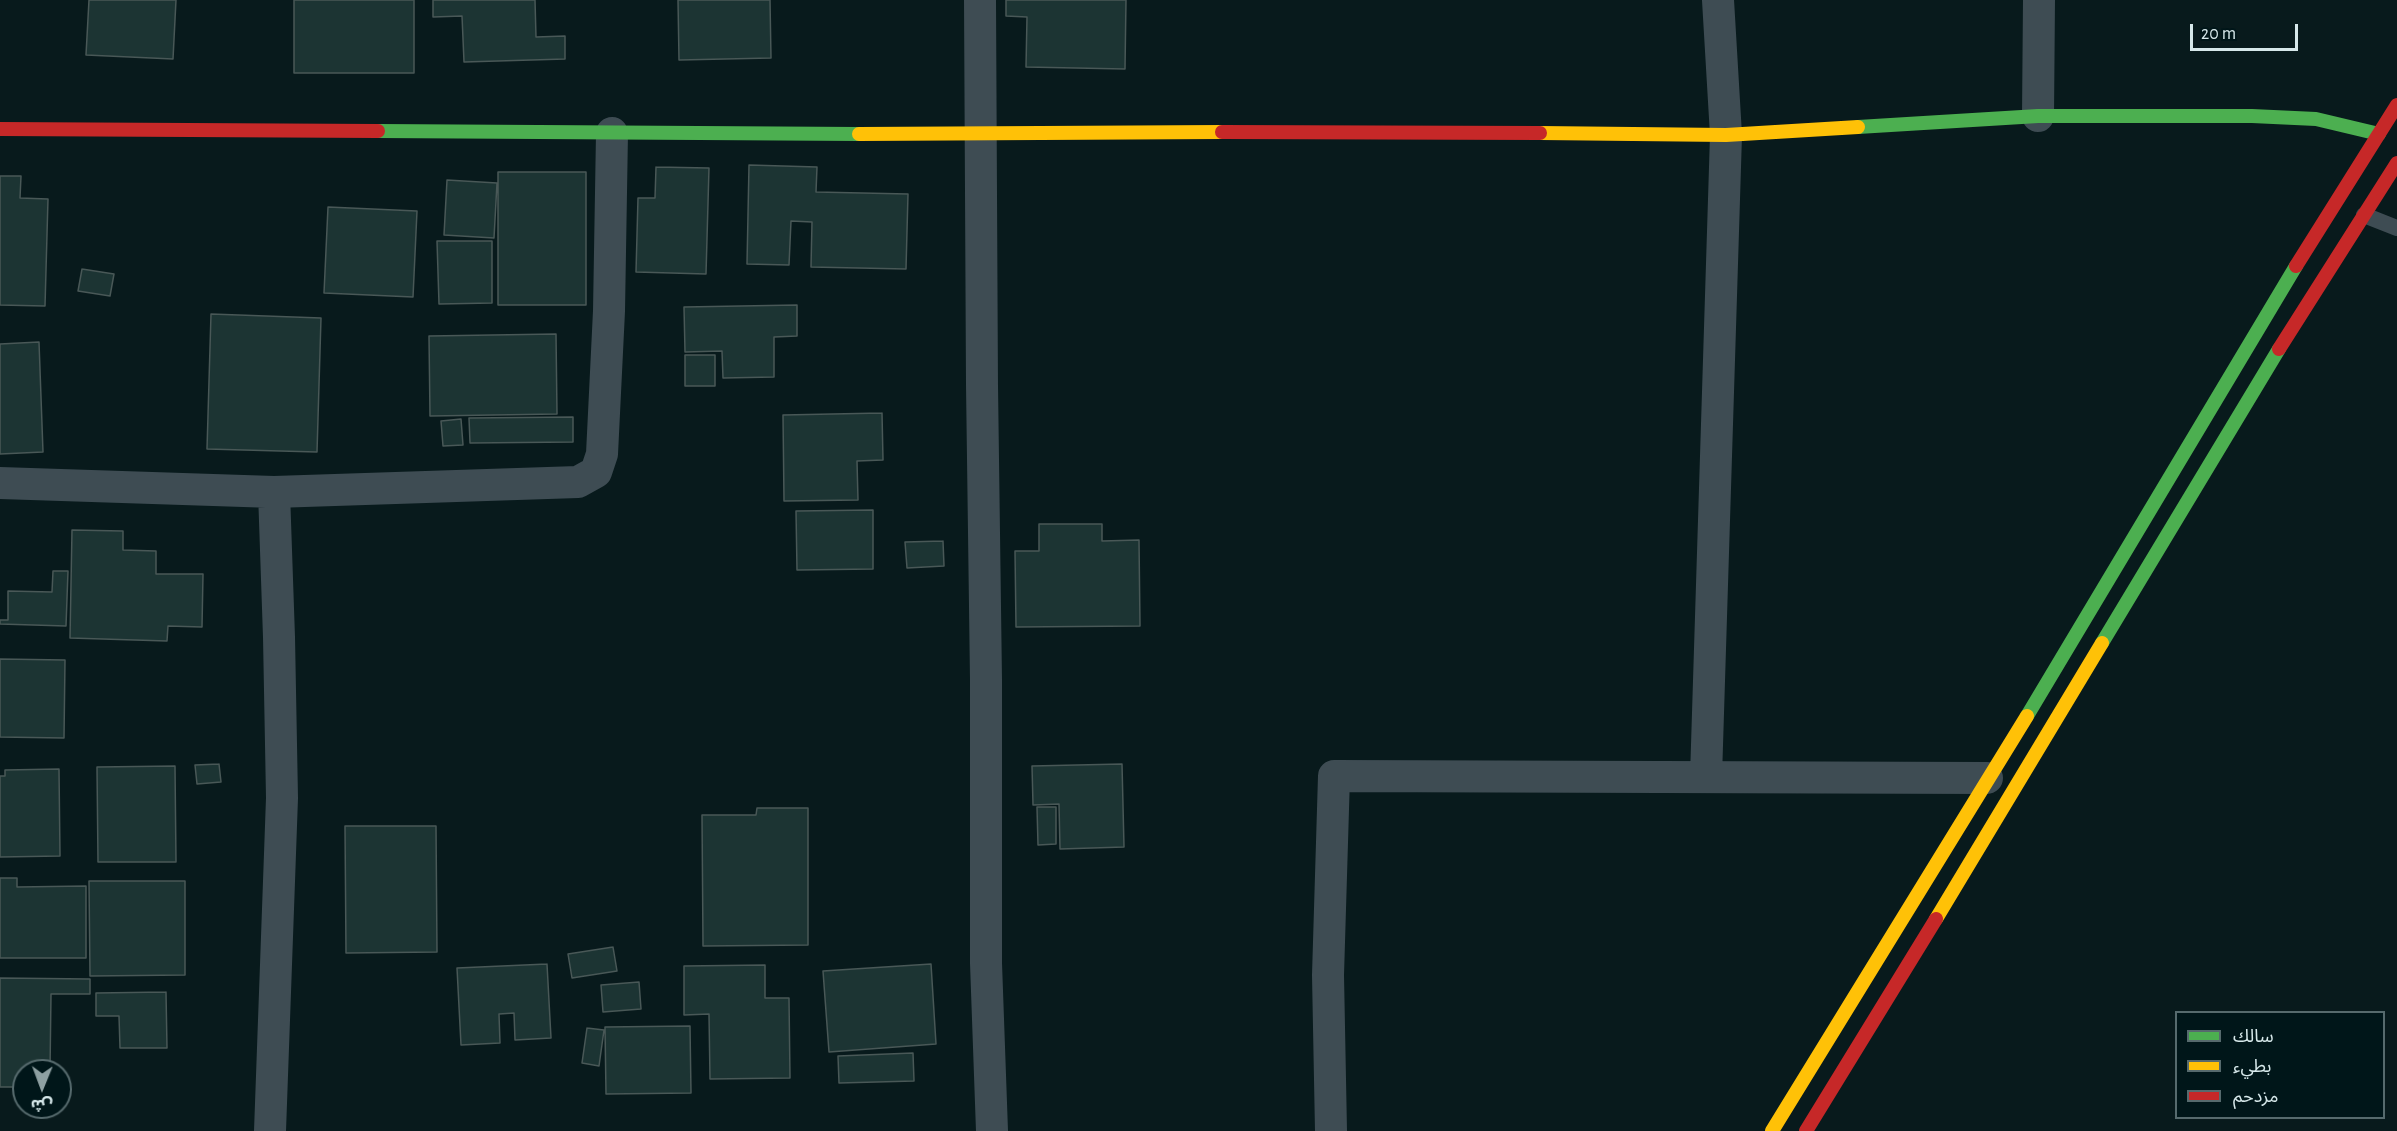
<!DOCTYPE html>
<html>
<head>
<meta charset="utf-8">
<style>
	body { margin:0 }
	#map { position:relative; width:2397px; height:1131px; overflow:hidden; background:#081a1c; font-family:"Alegreya Sans","Noto Sans Arabic",sans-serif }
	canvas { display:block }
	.legend { position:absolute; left:2175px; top:1011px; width:210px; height:108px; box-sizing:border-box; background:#001619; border:2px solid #566a6d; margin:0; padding:8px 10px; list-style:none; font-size:18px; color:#d6e8ea }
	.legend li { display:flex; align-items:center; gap:12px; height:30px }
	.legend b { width:30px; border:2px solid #566a6d }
	.north { position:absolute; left:12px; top:1059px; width:60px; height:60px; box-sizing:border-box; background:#001619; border:2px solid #566a6d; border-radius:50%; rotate:181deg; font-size:16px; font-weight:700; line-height:24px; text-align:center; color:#d6e8ea }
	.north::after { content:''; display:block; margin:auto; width:21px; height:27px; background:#8ea0a2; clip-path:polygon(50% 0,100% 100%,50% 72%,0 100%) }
	.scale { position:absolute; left:2190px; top:24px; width:108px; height:27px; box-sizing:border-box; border:3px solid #d6e8ea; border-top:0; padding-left:8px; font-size:18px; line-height:21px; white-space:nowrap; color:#d6e8ea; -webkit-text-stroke:4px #001619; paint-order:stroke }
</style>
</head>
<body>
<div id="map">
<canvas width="2397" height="1131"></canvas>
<ul class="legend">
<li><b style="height:8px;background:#4caf50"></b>سالك</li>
<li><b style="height:8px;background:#ffc107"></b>بطيء</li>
<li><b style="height:8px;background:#c62828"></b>مزدحم</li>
</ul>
<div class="north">ش</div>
<div class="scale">20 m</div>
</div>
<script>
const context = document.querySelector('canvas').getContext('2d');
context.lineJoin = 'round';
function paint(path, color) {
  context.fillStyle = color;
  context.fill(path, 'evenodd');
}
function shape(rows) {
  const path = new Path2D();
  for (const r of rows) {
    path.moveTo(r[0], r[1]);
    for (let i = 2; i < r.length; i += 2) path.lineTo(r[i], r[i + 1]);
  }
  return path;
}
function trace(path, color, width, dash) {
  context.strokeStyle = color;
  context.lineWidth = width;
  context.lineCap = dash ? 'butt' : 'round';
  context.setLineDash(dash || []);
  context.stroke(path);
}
const building = shape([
	[89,0,176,0,173,59,86,55,89,0],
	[294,0,414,0,414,73,294,73,294,0],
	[433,0,535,0,536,37,565,36,565,59,464,62,462,16,433,17,433,0],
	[678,0,770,0,771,58,679,60,678,0],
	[1006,0,1126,0,1125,69,1026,67,1027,17,1006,16,1006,0],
	[749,165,817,167,816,192,908,194,906,269,811,267,812,222,791,221,789,265,747,264,749,165],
	[656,167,709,168,706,274,636,272,638,198,655,198,656,167],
	[498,172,586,172,586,305,498,305,498,172],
	[0,176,21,176,20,198,48,199,45,306,0,305,0,176],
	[447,180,497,183,494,238,444,235,447,180],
	[328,207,417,211,413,297,324,293,328,207],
	[437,241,492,241,492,303,439,304,437,241],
	[82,269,114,274,110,296,78,291,82,269],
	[797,305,797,336,774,337,774,377,723,378,722,351,685,352,684,307,797,305],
	[211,314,321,318,317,452,207,449,211,314],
	[556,334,557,414,430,416,429,336,556,334],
	[39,342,43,452,0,454,0,344,39,342],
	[685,355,715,355,715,386,685,386,685,355],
	[882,413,883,460,857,461,858,500,784,501,783,415,882,413],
	[573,417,573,442,470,443,469,418,573,417],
	[461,419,463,445,443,446,441,421,461,419],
	[873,510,873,569,797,570,796,511,873,510],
	[1039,524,1102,524,1102,541,1139,540,1140,626,1016,627,1015,551,1039,551,1039,524],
	[72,530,123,531,123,550,156,551,156,574,203,574,202,627,168,626,167,641,70,638,72,530],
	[943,541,944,566,907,568,905,542,943,541],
	[53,571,68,571,66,626,0,624,0,620,8,620,8,591,52,592,53,571],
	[0,659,65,660,64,738,0,737,0,659],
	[219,764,221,782,197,784,195,765,219,764],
	[1122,764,1124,847,1060,849,1059,804,1033,805,1032,766,1122,764],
	[175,766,176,862,98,862,97,767,175,766],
	[59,769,60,856,0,857,0,776,5,776,5,770,59,769],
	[1037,807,1056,807,1056,844,1038,845,1037,807],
	[757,808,808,808,808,945,703,946,702,815,756,815,757,808],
	[345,826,436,826,437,952,346,953,345,826],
	[0,878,17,878,17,887,86,886,86,958,0,958,0,878],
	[89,881,185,881,185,975,90,976,89,881],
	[613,947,617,971,572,978,568,954,613,947],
	[547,964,551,1038,515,1040,514,1013,499,1014,500,1043,461,1045,457,968,547,964],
	[931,964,936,1044,829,1052,823,971,931,964],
	[765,965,765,998,789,998,790,1078,710,1079,709,1014,684,1015,684,966,765,965],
	[0,978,90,979,90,994,51,994,50,1071,24,1071,24,1087,0,1087,0,978],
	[639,982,641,1009,603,1012,601,985,639,982],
	[166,992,167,1048,120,1048,119,1016,96,1016,96,993,166,992],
	[690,1026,691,1093,606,1094,605,1027,690,1026],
	[587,1028,604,1030,599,1066,582,1063,587,1028],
	[913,1053,914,1081,839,1083,838,1056,913,1053]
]);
paint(building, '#1c3433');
trace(building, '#495857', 1.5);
trace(shape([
	[2364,215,2397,228]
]), '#3e4c53', 16);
trace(shape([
	[980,0,982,385,986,680,986,963,992,1131],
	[2038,116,2039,0],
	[0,483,274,492,578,482,596,472,602,454,609,311,612,133],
	[1706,777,1726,135,1718,0],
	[270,1131,282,798,279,637,274,492],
	[1331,1131,1328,975,1334,776,1987,778]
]), '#3e4c53', 32);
trace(shape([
	[1858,127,2038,116,2252,116,2316,119,2379,134],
	[378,131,859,134],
	[2102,643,2279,349],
	[2027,716,2296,266]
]), '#4caf50', 14);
trace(shape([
	[1540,133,1726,135,1858,127],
	[859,134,1222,132],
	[1936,919,2102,643],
	[1772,1131,2027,716]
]), '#ffc107', 14);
trace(shape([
	[0,129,378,131],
	[1222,132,1540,133],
	[2296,266,2397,105],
	[2279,349,2397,163],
	[1806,1131,1936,919]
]), '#c62828', 14);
</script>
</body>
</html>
